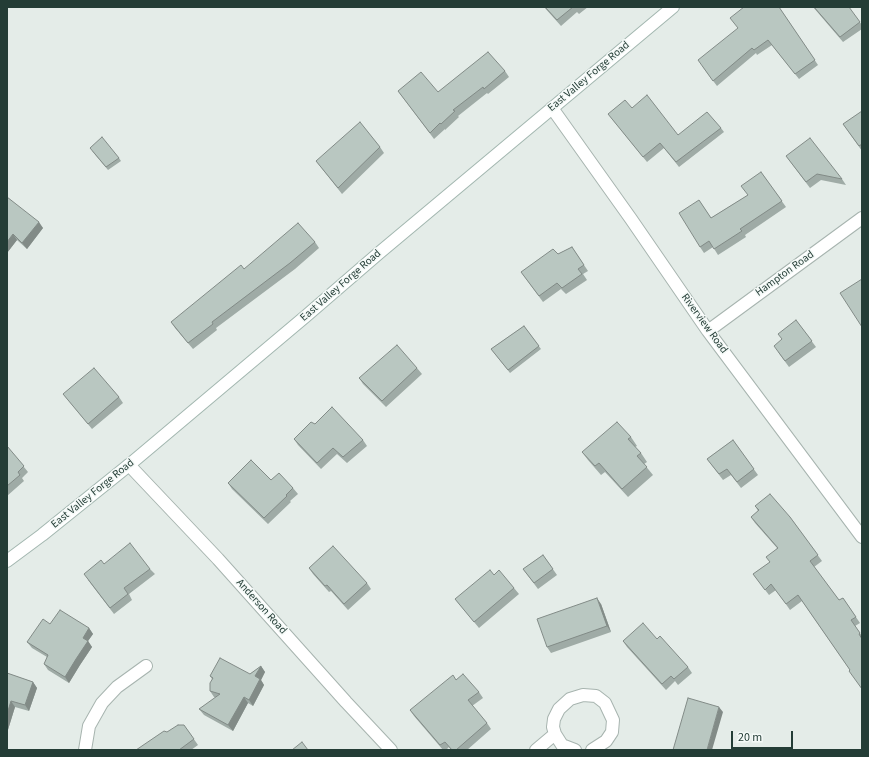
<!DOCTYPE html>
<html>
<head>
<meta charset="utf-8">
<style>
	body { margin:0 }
	#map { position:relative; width:869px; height:757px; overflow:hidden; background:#e4ece8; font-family:"Source Sans 3",sans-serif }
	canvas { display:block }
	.frame { position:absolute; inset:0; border:8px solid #243d36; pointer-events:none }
	.scale { position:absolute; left:731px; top:731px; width:62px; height:18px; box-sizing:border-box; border:2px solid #243d36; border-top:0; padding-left:5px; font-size:12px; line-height:14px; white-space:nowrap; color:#243d36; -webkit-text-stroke:3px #f4f9f7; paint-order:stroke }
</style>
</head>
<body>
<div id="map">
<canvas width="869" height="757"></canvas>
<div class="frame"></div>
<div class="scale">20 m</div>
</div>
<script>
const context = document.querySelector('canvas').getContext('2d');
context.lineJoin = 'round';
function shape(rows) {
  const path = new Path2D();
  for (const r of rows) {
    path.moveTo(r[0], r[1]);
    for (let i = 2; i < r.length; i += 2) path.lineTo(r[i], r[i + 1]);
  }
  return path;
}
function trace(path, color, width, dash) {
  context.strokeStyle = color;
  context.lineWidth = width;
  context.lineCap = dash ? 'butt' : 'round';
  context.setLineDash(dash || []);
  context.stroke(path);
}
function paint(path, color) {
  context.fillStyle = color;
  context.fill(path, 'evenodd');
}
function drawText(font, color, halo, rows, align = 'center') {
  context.font = font + ' "Source Sans 3",sans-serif';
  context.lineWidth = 3;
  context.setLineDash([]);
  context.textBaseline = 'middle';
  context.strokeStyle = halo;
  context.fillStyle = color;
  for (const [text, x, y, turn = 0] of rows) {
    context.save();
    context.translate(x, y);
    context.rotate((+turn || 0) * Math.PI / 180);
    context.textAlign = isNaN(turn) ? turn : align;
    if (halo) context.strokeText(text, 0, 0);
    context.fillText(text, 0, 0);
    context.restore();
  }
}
const street = shape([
	[552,108,631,219,708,331,862,537],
	[708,331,862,218],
	[129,465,218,559,346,702,391,750],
	[85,750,89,726,102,703,117,687,146,666],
	[536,750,555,734],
	[575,750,562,745,555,734,553,727,554,719,559,709,570,699,583,695,596,696,605,703,613,720,612,732,606,741,592,750]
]);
const secondary = shape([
	[7,561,42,535,129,465,306,316,379,253,673,7]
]);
trace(street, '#a7b4af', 14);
trace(secondary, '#a3b7b0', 14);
trace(street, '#fff', 12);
trace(secondary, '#fff', 12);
paint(shape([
	[544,7,588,7,579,14,577,12,561,26],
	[779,7,818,65,799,79,772,45,757,55,756,53,717,86,702,66],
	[813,7,850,7,849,8,862,25,862,29,843,42],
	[505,71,509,77,488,94,487,93,458,116,459,117,445,130,445,129,434,139,398,91,438,92],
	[632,108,678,135,721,128,724,132,679,167,664,148,647,162,608,114],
	[862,112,862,151,843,124],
	[380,147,384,153,342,194,316,161],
	[92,151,119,158,121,161,108,170],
	[786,156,842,179,846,185,821,180,810,188],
	[761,172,786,207,745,235,746,237,718,255,713,247,704,253,700,247,699,200,711,218,748,195],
	[7,197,43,228,27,249,17,240,7,253],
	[315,242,319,248,295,269,216,328,217,330,193,349,175,328,171,322,244,269],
	[572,247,588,271,583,274,587,280,566,294,561,289,543,302,521,272,558,254],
	[796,320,816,347,789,367,778,352,782,339],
	[524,326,541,349,510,373,491,349],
	[417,368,422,374,386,407,363,384,359,378],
	[63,394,119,397,123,403,92,429],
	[315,424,363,440,367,446,347,463,337,454,321,469,298,445,294,439],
	[631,437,637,446,635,447,641,453,647,462,644,464,653,475,628,497,605,472,601,475,588,460,582,452],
	[733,440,758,475,741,488,731,475,723,480,707,459],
	[7,446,28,472,22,478,24,481,7,496],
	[271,480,293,488,298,494,290,501,291,502,268,524,232,489,228,483],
	[755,506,790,517,822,561,814,567,839,600,843,598,860,623,855,626,862,636,862,689,850,670,802,601,790,610,776,590,769,595,753,574,770,562,777,548,755,523,751,517,758,511],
	[543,555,557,575,538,589,523,569],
	[104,564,150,569,155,574,129,594,132,600,114,614,88,580],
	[309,568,367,583,371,589,348,610,331,591,329,592,313,574],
	[494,575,514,588,519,594,479,628,455,599],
	[601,604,611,632,551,653,547,647],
	[50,624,89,628,93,634,88,641,92,647,80,665,69,683,48,670,44,664,47,657,32,648,27,642],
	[657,639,688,667,692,673,678,685,675,681,666,690,627,647,623,641],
	[261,666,265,672,261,680,264,685,253,706,248,703,233,731,204,715,199,709,216,698,214,697,210,691,212,679,210,676,250,674],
	[7,673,33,682,37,688,29,711,15,707,7,733],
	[456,680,479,692,483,698,472,706,487,723,491,729,467,750,451,750,449,747,446,750,443,750,414,716,410,710],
	[184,725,198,745,191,750,136,750,167,732]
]), '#9faba6');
paint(shape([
	[39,222,43,228,27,249,22,243],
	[13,234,17,240,7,253,7,242],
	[597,598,601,604,611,632,607,626],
	[89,628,93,634,88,641,92,647,80,665,69,683,65,677,83,638],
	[261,666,265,672,261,680,264,685,253,706,249,700,255,676],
	[33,682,37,688,29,711,25,705],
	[244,697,248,703,233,731,228,725],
	[11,701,15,707,7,733,7,714],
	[719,707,723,712,712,750,707,750]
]), '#828b87');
const building = shape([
	[545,7,573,7,557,20,545,7],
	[744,7,779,7,815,60,795,74,768,40,754,50,752,48,713,81,698,60,738,28,730,18,744,7],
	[814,7,849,7,860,22,840,37,814,7],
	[488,52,505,71,484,89,483,87,453,110,455,111,441,124,440,123,430,133,398,91,421,72,438,92,488,52],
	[647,95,678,135,707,112,721,128,676,162,660,143,643,157,608,114,625,100,632,108,647,95],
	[862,111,862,144,859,146,843,124,862,111],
	[360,122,380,147,338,188,316,161,360,122],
	[102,137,119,158,106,167,90,148,102,137],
	[810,138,842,179,817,174,806,182,786,156,810,138],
	[761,172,782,201,740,229,742,231,714,249,709,241,700,247,679,213,699,200,711,218,748,195,741,186,761,172],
	[7,197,39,222,22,243,13,234,7,242,7,197],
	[298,223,315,242,290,263,212,322,213,324,188,343,171,322,241,265,244,269,298,223],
	[572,247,584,265,578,269,582,274,562,288,557,283,539,296,521,272,553,249,558,254,572,247],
	[862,279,862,327,840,293,862,279],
	[796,320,812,341,785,361,774,346,782,339,778,334,796,320],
	[524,326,539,346,508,370,491,349,524,326],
	[397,345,417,368,382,401,359,378,397,345],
	[94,368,119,397,88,424,63,394,94,368],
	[332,407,363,440,343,457,333,448,317,463,294,439,311,422,315,424,332,407],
	[617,422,631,437,628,439,641,453,637,456,647,467,622,489,599,463,595,466,582,452,617,422],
	[733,440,754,469,737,482,727,469,719,474,707,459,733,440],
	[7,446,24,466,18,472,20,475,7,486,7,446],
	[251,460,271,480,279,473,293,488,286,495,287,496,264,518,228,483,251,460],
	[770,494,790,517,818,555,810,561,839,600,843,598,856,617,851,620,860,633,859,634,862,639,862,689,849,671,850,670,798,595,786,604,771,584,765,590,753,574,770,562,766,557,778,548,751,517,759,510,755,506,770,494],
	[130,543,150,569,124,588,128,594,110,608,84,574,101,560,104,564,130,543],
	[333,546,367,583,344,604,327,585,325,586,309,568,333,546],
	[543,555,553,569,534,583,523,569,543,555],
	[490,570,494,575,499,570,514,588,474,622,455,599,490,570],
	[597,598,607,626,547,647,537,619,597,598],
	[60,610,89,628,83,638,88,641,76,659,65,677,44,664,48,655,27,642,43,619,50,624,60,610],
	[643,623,657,639,660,636,688,667,674,679,671,676,662,684,623,641,643,623],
	[220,658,250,674,261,666,255,676,260,679,249,700,244,697,228,725,199,709,220,694,210,691,210,683,213,678,210,676,220,658],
	[7,673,33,682,25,705,11,701,7,714,7,673],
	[463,674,479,692,468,700,487,723,456,750,452,750,445,742,440,745,410,710,453,675,456,680,463,674],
	[688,698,719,707,707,750,673,750,688,698],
	[178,725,184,725,194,739,179,750,136,750,164,731,167,732,178,725],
	[302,742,308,750,292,750,302,742]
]);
paint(building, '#b9c7c1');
trace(building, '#828b87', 1);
drawText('11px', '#243d36', '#f4f9f7', [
	["East Valley Forge Road",589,77,-40],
	["Hampton Road",785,274,-36],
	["East Valley Forge Road",341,286,-41],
	["Riverview Road",704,324,54],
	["East Valley Forge Road",93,494,-39],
	["Anderson Road",261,607,48]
]);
</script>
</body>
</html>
